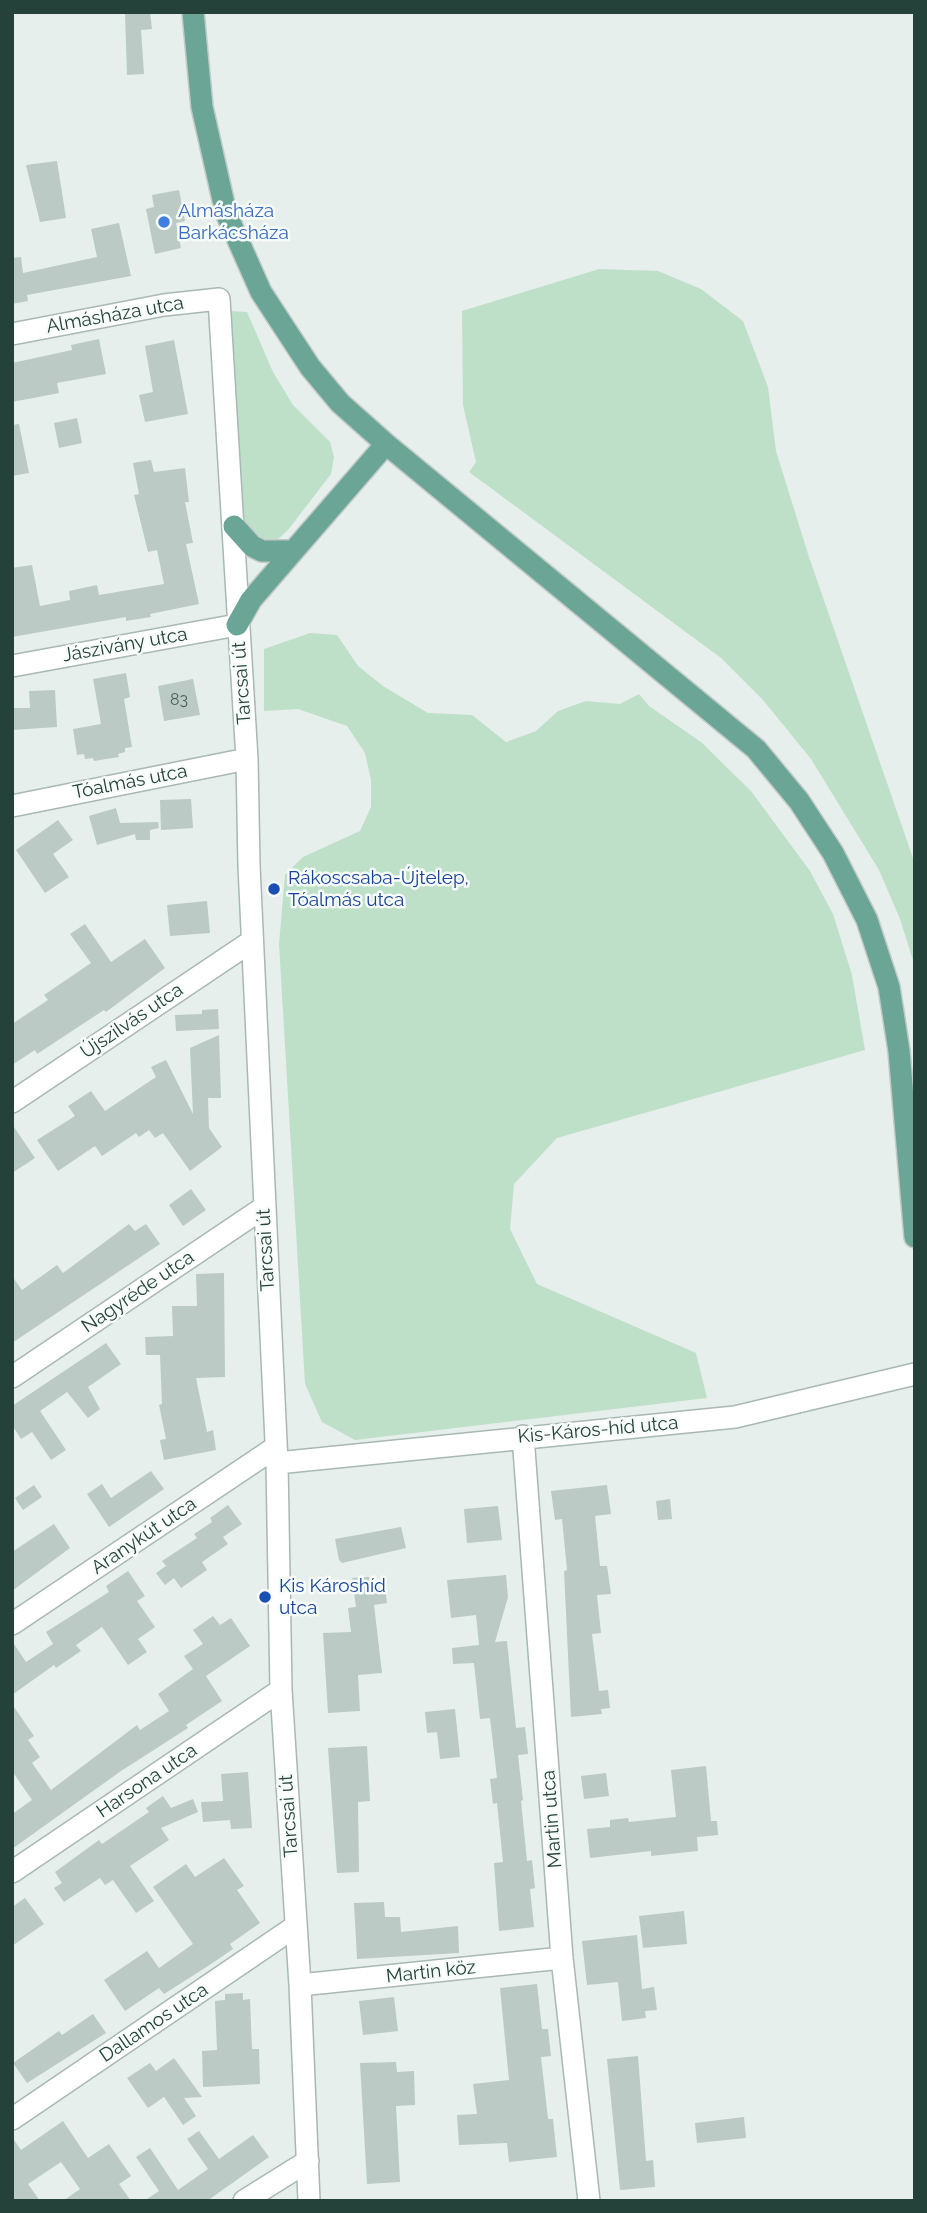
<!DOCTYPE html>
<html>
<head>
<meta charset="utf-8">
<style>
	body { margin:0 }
	#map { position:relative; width:927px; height:2213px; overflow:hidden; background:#e6efeb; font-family:Raleway,sans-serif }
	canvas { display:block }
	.frame { position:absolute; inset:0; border:14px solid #24423a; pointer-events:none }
</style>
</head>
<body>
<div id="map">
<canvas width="927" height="2213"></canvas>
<div class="frame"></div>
</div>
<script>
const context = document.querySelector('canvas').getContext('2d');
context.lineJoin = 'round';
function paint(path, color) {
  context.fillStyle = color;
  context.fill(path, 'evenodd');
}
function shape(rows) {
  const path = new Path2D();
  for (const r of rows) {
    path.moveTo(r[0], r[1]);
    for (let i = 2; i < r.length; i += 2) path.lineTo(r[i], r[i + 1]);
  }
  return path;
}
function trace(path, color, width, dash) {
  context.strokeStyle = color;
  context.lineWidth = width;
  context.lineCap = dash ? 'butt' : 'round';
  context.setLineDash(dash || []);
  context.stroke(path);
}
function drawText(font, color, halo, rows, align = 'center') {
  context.font = font + ' Raleway,sans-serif';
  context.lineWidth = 5;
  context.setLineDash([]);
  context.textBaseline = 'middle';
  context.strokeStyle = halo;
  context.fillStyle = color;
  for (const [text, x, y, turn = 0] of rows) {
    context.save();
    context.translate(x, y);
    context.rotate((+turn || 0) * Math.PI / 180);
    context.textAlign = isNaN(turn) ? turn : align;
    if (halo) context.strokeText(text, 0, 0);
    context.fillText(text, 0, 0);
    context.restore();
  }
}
paint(shape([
	[599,269,658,271,701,289,743,321,768,387,776,451,808,554,915,864,915,967,900,919,879,870,811,759,763,700,721,658,469,472,476,462,463,405,462,311],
	[231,311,247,312,273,372,293,405,330,442,334,457,331,474,288,530,277,540,262,541,238,517,224,317],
	[310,633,337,635,358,666,383,686,428,713,472,715,506,742,536,731,558,711,586,701,620,704,639,694,649,706,701,742,751,791,810,871,833,914,852,975,865,1050,557,1138,514,1184,510,1229,537,1284,696,1353,707,1398,355,1440,322,1422,305,1384,279,944,285,875,303,857,360,831,371,807,371,780,365,753,347,726,298,709,264,711,264,649]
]), '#bfe0c8');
paint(shape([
	[125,12,150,12,152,29,141,30,144,74,127,75],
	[57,161,66,218,40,222,26,165],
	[179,190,185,221,176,223,181,248,155,254,146,209,154,207,152,195],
	[119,223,131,276,27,295,28,301,12,304,12,258,21,257,23,273,97,257,91,229],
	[99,339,106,374,57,383,59,393,12,402,12,363,72,350,71,345],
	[174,340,188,414,145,422,139,395,153,392,145,346],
	[77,418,82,443,59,448,54,423],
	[19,424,29,473,12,476,12,425],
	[151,460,154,472,185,468,189,502,185,502,193,543,186,544,199,604,150,614,151,617,126,621,126,617,12,637,12,568,32,565,40,606,70,600,69,591,97,585,99,595,164,584,157,550,148,552,134,495,139,494,133,463],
	[126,673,130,697,124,699,132,747,125,748,125,752,118,754,119,757,94,761,93,758,85,759,84,754,77,755,73,729,101,724,93,679],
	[193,679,200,715,164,721,158,686],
	[55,690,57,727,12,730,12,708,30,708,29,691],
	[191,799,193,828,161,830,160,800],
	[116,808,120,823,158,822,159,828,150,830,150,840,136,840,135,834,97,845,89,816],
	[58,820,73,840,53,854,69,877,45,893,16,850],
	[207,901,210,933,170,936,167,905],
	[85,924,111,962,145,939,165,968,106,1012,104,1010,37,1054,35,1050,12,1065,12,1024,48,1000,44,995,91,963,70,934],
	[218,1009,219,1029,176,1031,175,1015,202,1014,202,1010],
	[219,1035,221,1098,208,1098,209,1128,222,1147,190,1171,163,1133,155,1138,149,1130,139,1137,136,1133,102,1156,95,1146,58,1171,37,1140,75,1116,68,1106,91,1091,105,1111,156,1077,151,1067,166,1060,193,1114,190,1048],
	[12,1124,35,1158,12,1173],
	[191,1189,206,1210,183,1226,169,1205],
	[129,1224,135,1231,146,1224,160,1244,12,1343,12,1276,22,1290,57,1265,63,1273],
	[224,1273,225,1377,196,1378,207,1432,213,1430,216,1450,164,1460,160,1440,166,1439,159,1405,162,1404,160,1355,146,1355,145,1337,173,1336,172,1306,197,1306,196,1274],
	[106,1343,121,1364,88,1387,100,1409,88,1418,67,1392,40,1411,66,1450,51,1460,32,1432,21,1439,12,1425,12,1406],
	[151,1471,164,1489,109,1527,87,1494,102,1484,111,1498],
	[34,1485,42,1497,23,1510,15,1498],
	[607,1485,611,1514,595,1516,600,1566,607,1566,611,1594,597,1595,601,1633,592,1634,599,1691,608,1690,610,1708,601,1709,602,1714,571,1717,564,1571,567,1570,562,1519,555,1520,551,1491],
	[670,1499,672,1519,658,1520,656,1501],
	[228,1505,242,1524,223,1537,228,1544,202,1562,207,1570,181,1588,174,1578,165,1585,156,1573,166,1566,162,1561,197,1538,194,1534,212,1522,210,1518],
	[498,1506,502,1540,467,1543,464,1509],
	[54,1524,70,1548,12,1591,12,1552],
	[401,1527,406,1548,342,1563,339,1560,335,1539],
	[128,1571,145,1596,137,1601,155,1627,138,1639,147,1652,128,1665,102,1627,76,1645,81,1651,56,1668,54,1665,12,1695,12,1641,26,1662,53,1644,46,1632,109,1592,106,1586],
	[506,1575,508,1597,495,1642,507,1641,516,1728,525,1727,528,1754,518,1755,523,1800,521,1801,527,1861,532,1860,535,1888,530,1889,534,1927,499,1931,494,1863,503,1862,497,1803,493,1804,490,1779,497,1778,490,1718,480,1719,474,1663,453,1664,452,1648,479,1645,476,1615,451,1618,447,1580],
	[369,1577,372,1589,385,1587,387,1603,374,1605,382,1673,358,1675,360,1711,328,1713,323,1633,351,1632,348,1608,356,1607,352,1578],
	[213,1616,220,1625,231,1618,250,1646,206,1676,222,1701,186,1725,188,1728,121,1771,12,1849,12,1814,32,1800,12,1771,12,1704,34,1736,28,1740,40,1757,32,1763,51,1790,137,1725,140,1730,169,1711,158,1694,193,1669,184,1656,203,1644,193,1630],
	[455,1709,460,1757,440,1759,437,1732,427,1733,425,1712],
	[367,1746,370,1801,358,1802,359,1872,337,1873,328,1748],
	[706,1766,711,1821,717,1821,718,1835,697,1837,698,1851,651,1856,651,1851,590,1858,587,1829,610,1827,610,1820,628,1818,629,1822,676,1817,671,1770],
	[248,1772,252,1828,231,1829,230,1820,203,1822,201,1802,223,1801,221,1774],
	[606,1773,609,1796,584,1799,581,1776],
	[163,1796,171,1808,193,1799,198,1812,161,1828,169,1840,130,1866,154,1901,136,1913,113,1880,105,1885,100,1878,64,1902,54,1888,62,1883,55,1872,99,1840,102,1844,149,1812,146,1808],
	[224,1858,244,1886,237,1890,260,1923,230,1944,233,1949,208,1966,164,1994,159,1988,125,2011,104,1980,147,1951,159,1968,193,1944,153,1887,186,1864,195,1877],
	[25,1898,44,1924,12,1946,12,1907],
	[384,1902,385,1917,400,1917,401,1932,458,1926,459,1953,357,1959,354,1903],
	[684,1911,687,1944,643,1948,639,1916],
	[637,1935,642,1989,654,1987,657,2010,645,2011,646,2018,622,2021,618,1982,587,1985,582,1941],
	[537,1984,542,2029,548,2029,551,2056,541,2057,548,2119,553,2119,557,2157,509,2162,507,2143,459,2145,457,2115,477,2114,473,2084,509,2080,500,1988],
	[243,1993,243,2000,250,1999,252,2049,259,2049,260,2084,203,2087,202,2051,217,2050,215,2001,225,2000,225,1994],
	[394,1997,398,2031,363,2035,359,2001],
	[93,2014,106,2033,27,2083,13,2063,59,2031,62,2035],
	[638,2056,646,2161,653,2160,655,2187,620,2190,607,2059],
	[174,2058,202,2097,184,2098,196,2116,183,2125,164,2097,148,2108,127,2078,150,2063,156,2071],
	[396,2062,397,2072,414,2071,415,2105,396,2106,400,2182,367,2184,360,2063],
	[744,2117,746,2138,697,2143,695,2123],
	[63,2121,88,2158,109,2144,131,2176,119,2184,131,2201,63,2201,80,2189,61,2162,28,2184,40,2201,12,2201,12,2137,21,2150],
	[199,2131,219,2159,253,2135,269,2157,207,2201,144,2201,159,2191,136,2157,150,2148,178,2190,208,2169,187,2139]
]), '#bbcac4');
const minor = shape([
	[12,334,164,305,219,299,247,759,249,866,277,1463,281,1690,300,1985,309,2201],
	[12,666,237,625],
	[12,806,247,759],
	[12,1102,252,941],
	[12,1377,263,1208],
	[523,1436,562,1958,589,2201],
	[277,1463,735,1417,915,1374],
	[12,1624,276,1447],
	[12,1872,281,1690],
	[300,1985,562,1958],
	[12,2119,296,1926],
	[244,2201,308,2161]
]);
const major = shape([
	[193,12,202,107,226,213,261,292,310,367,340,403,386,444,756,749,799,801,833,853,867,920,889,987,899,1051,915,1237],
	[234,526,252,546,262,551,293,551],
	[237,625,251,600,386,444]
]);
trace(minor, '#a8b8b2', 24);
trace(major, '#c2cac8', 24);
trace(minor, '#fff', 21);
trace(major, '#6aa596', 21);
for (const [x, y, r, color] of [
	[164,222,7,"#3f7fe0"],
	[274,889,7,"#1a4fb4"],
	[265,1597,7,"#1a4fb4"]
]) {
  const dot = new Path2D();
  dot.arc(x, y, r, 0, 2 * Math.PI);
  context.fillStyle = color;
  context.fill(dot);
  trace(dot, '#f7fbf9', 2.5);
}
drawText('16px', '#4a645c', null, [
	["83",179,700]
]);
drawText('19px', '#366cbe', '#f7fbf9', [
	["Almásháza",178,211],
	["Barkácsháza",178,233]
], 'left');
drawText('19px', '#24423a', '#f7fbf9', [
	["Almásháza utca",115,315,-10],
	["Jászivány utca",125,645,-10],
	["Tarcsai út",242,683,-94],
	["Tóalmás utca",130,782,-11],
	["Újszilvás utca",132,1021,-34],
	["Tarcsai út",266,1250,-93],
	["Nagyréde utca",138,1292,-34],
	["Kis-Káros-híd utca",598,1430,-5],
	["Aranykút utca",144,1536,-34],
	["Harsona utca",147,1781,-34],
	["Tarcsai út",289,1816,-94],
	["Martin utca",552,1819,-94],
	["Martin köz",431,1972,-6],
	["Dallamos utca",154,2023,-34]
]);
drawText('19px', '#164399', '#f7fbf9', [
	["Rákoscsaba-Újtelep,",288,878],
	["Tóalmás utca",288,900],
	["Kis Károshíd",279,1586],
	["utca",279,1608]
], 'left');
</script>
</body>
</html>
